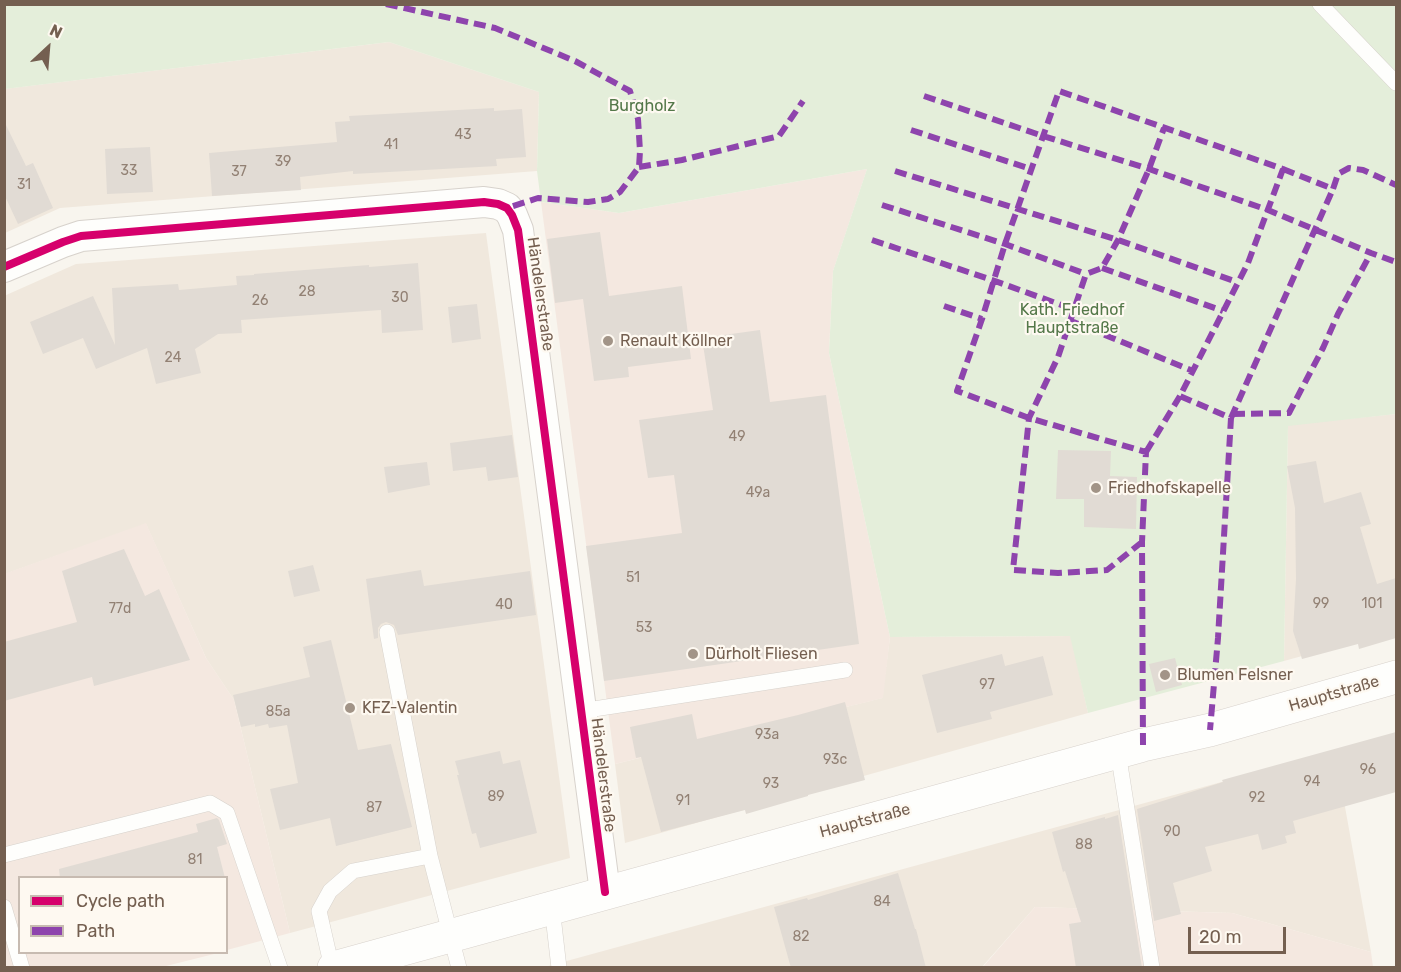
<!DOCTYPE html>
<html>
<head>
<meta charset="utf-8">
<style>
	body { margin:0 }
	#map { position:relative; width:1401px; height:972px; overflow:hidden; background:#f8f5ee; font-family:Rubik,sans-serif }
	canvas { display:block }
	.frame { position:absolute; inset:0; border:6px solid #745f50; pointer-events:none }
	.legend { position:absolute; left:18px; top:876px; width:210px; height:78px; box-sizing:border-box; background:#fef9f1; border:2px solid #c7bbb1; margin:0; padding:8px 10px; list-style:none; font-size:18px; color:#745f50 }
	.legend li { display:flex; align-items:center; gap:12px; height:30px }
	.legend b { width:30px; border:2px solid #c7bbb1 }
	.north { position:absolute; left:18px; top:18px; width:60px; height:60px; -webkit-text-stroke:4px #fef9f1; paint-order:stroke; rotate:26deg; font-size:16px; font-weight:700; line-height:24px; text-align:center; color:#745f50 }
	.north::after { content:''; display:block; margin:auto; width:21px; height:27px; background:#745f50; clip-path:polygon(50% 0,100% 100%,50% 72%,0 100%) }
	.scale { position:absolute; left:1188px; top:927px; width:98px; height:27px; box-sizing:border-box; border:3px solid #745f50; border-top:0; padding-left:8px; font-size:18px; line-height:21px; white-space:nowrap; color:#745f50; -webkit-text-stroke:4px #fef9f1; paint-order:stroke }
</style>
</head>
<body>
<div id="map">
<canvas width="1401" height="972"></canvas>
<div class="frame"></div>
<ul class="legend">
<li><b style="height:8px;background:#d6006c"></b>Cycle path</li>
<li><b style="height:8px;background:#8e44ad"></b>Path</li>
</ul>
<div class="north">N</div>
<div class="scale">20 m</div>
</div>
<script>
const context = document.querySelector('canvas').getContext('2d');
context.lineJoin = 'round';
function paint(path, color) {
  context.fillStyle = color;
  context.fill(path, 'evenodd');
}
function shape(rows) {
  const path = new Path2D();
  for (const r of rows) {
    path.moveTo(r[0], r[1]);
    for (let i = 2; i < r.length; i += 2) path.lineTo(r[i], r[i + 1]);
  }
  return path;
}
function trace(path, color, width, dash) {
  context.strokeStyle = color;
  context.lineWidth = width;
  context.lineCap = dash ? 'butt' : 'round';
  context.setLineDash(dash || []);
  context.stroke(path);
}
function drawText(font, color, halo, rows, align = 'center') {
  context.font = font + ' Rubik,sans-serif';
  context.lineWidth = 4.5;
  context.setLineDash([]);
  context.textBaseline = 'middle';
  context.strokeStyle = halo;
  context.fillStyle = color;
  for (const [text, x, y, turn = 0] of rows) {
    context.save();
    context.translate(x, y);
    context.rotate((+turn || 0) * Math.PI / 180);
    context.textAlign = isNaN(turn) ? turn : align;
    if (halo) context.strokeText(text, 0, 0);
    context.fillText(text, 0, 0);
    context.restore();
  }
}
paint(shape([
	[389,42,539,92,537,171,60,208,5,233,4,89],
	[486,233,570,858,290,933,234,700,206,658,146,524,5,574,4,296,76,264],
	[1396,414,1396,630,1284,661,1288,425],
	[1071,636,1088,713,625,843,615,764,882,698,890,637],
	[1335,751,1371,952,1232,913,1035,907,982,967,541,968]
]), '#f0e8dd');
paint(shape([
	[867,169,833,271,829,353,890,637,883,698,615,764,541,202,619,213],
	[146,523,206,658,234,700,290,933,227,950,226,878,20,878,20,952,218,953,162,967,5,967,4,574],
	[1035,907,1232,913,1371,952,1373,967,982,968]
]), '#f4e8e0');
paint(shape([
	[4,5,1396,5,1396,414,1288,426,1284,661,1088,713,1070,636,890,637,829,353,833,271,867,169,619,213,541,202,537,171,539,92,389,42,5,89]
]), '#e4eeda');
paint(shape([
	[494,108,494,111,522,109,526,157,496,159,497,166,353,174,353,171,300,177,301,190,212,196,209,153,337,142,335,122,350,121,349,116],
	[4,121,26,166,33,163,53,208,18,224,4,194],
	[150,147,153,192,107,194,105,149],
	[600,232,609,296,682,286,691,359,628,367,629,377,594,381,583,299,555,303,547,239],
	[418,263,423,330,382,333,381,310,241,320,242,333,218,334,195,349,201,373,156,384,147,348,96,369,83,338,43,354,30,322,93,296,115,345,112,288,178,284,179,290,237,285,236,276,254,275,254,274,369,265,369,267],
	[477,304,481,339,452,343,448,307],
	[760,330,770,402,826,395,859,644,604,681,586,546,682,533,674,475,648,478,639,420,713,410,702,338],
	[512,435,518,477,488,481,486,467,453,471,450,443],
	[1058,450,1111,451,1110,476,1137,477,1136,529,1084,527,1084,499,1056,499],
	[1316,461,1324,503,1361,492,1371,524,1360,527,1377,584,1396,578,1396,638,1359,649,1358,644,1302,659,1293,631,1296,579,1295,508,1287,466],
	[427,462,430,485,388,493,384,467],
	[124,549,145,596,159,589,190,660,94,686,92,677,4,701,4,642,77,622,62,571],
	[313,565,320,591,294,597,288,571],
	[421,570,424,586,530,571,536,615,398,635,394,625,386,622,381,624,378,628,378,638,374,639,366,579],
	[331,640,358,750,391,744,412,827,336,846,330,818,280,830,270,789,298,783,287,725,269,728,268,724,255,727,255,724,241,727,233,695,310,677,303,647],
	[1002,654,1005,666,1043,656,1053,695,990,712,992,719,937,733,922,675],
	[1175,658,1182,685,1156,692,1149,664],
	[845,702,865,780,808,795,808,796,746,814,745,810,661,832,641,757,636,758,630,727,692,714,697,739,798,715],
	[1396,732,1396,792,1293,821,1296,833,1285,836,1287,843,1262,850,1258,834,1205,847,1212,871,1173,883,1181,914,1154,921,1137,809,1223,782,1222,780],
	[500,751,503,764,520,760,537,833,480,848,476,833,472,834,457,775,459,775,455,761],
	[1118,815,1142,968,1076,968,1069,924,1081,922,1065,871,1063,872,1052,832,1105,817,1105,819],
	[217,818,219,820,227,844,217,847,225,878,60,878,59,869,198,832,196,824],
	[898,873,915,929,916,929,926,968,791,968,774,907,807,898,808,900]
]), '#e1dbd4');
const service = shape([
	[1320,4,1396,83],
	[387,632,430,856],
	[581,711,845,670],
	[1118,752,1152,968],
	[4,855,210,803,227,813,280,968],
	[4,907,22,968],
	[552,907,559,968],
	[332,968,319,911,330,891,353,871,430,856,459,968]
]);
const minor = shape([
	[4,267,63,242,81,236,484,202,498,204,507,208,512,215,518,230,605,892]
]);
const secondary = shape([
	[334,968,1143,745,1210,730,1396,677]
]);
trace(service, '#d7d2cc', 16);
trace(minor, '#d7d2cc', 32);
trace(secondary, '#d8d2cc', 34);
trace(service, '#fefefc', 15);
trace(minor, '#fefefc', 30);
trace(secondary, '#fefefc', 33);
trace(shape([
	[386,4,495,28,575,61,630,91,638,119,640,151,639,167,620,192,608,199,588,202,538,198,507,208],
	[924,96,1043,136,1149,169,1268,210,1371,253,1396,262],
	[911,130,1031,169],
	[639,167,682,160,779,136,803,101],
	[1283,169,1333,189,1338,174,1349,168,1363,170,1396,185],
	[895,171,1118,240,1237,282],
	[882,205,1005,244,1086,274],
	[872,240,995,281,1075,310],
	[1102,268,1223,311],
	[944,306,982,319],
	[1071,321,1193,371],
	[1233,414,1289,413,1323,348,1338,314,1371,253],
	[1231,418,1333,189],
	[1146,452,1180,396],
	[1142,542,1107,570,1058,573,1013,570,1029,418,1058,357,1086,274,1102,268,1118,240,1149,169,1164,128],
	[1143,745,1142,542,1146,452,1029,418,957,391,982,319,1005,244,1059,91,1283,169,1248,263,1180,396,1231,418,1218,638,1210,730]
]), '#8e44ad', 6, [12, 6]);
trace(shape([
	[4,267,63,242,81,236,484,202,498,204,507,208,512,215,518,230,605,892]
]), '#d6006c', 8);
for (const [x, y, r, color] of [
	[608,341,6,"#a29487"],
	[1096,488,6,"#a29487"],
	[693,654,6,"#a29487"],
	[1165,675,6,"#a29487"],
	[350,708,6,"#a29487"]
]) {
  const dot = new Path2D();
  dot.arc(x, y, r, 0, 2 * Math.PI);
  context.fillStyle = color;
  context.fill(dot);
  trace(dot, '#fef9f1', 2);
}
drawText('14px', '#928174', null, [
	["43",463,135],
	["41",391,145],
	["39",283,162],
	["33",129,171],
	["37",239,172],
	["31",24,185],
	["28",307,292],
	["30",400,298],
	["26",260,301],
	["24",173,358],
	["49",737,437],
	["49a",758,493],
	["51",633,578],
	["99",1321,604],
	["101",1372,604],
	["40",504,605],
	["77d",120,609],
	["53",644,628],
	["97",987,685],
	["85a",278,712],
	["93a",767,735],
	["93c",835,760],
	["96",1368,770],
	["94",1312,782],
	["93",771,784],
	["89",496,797],
	["92",1257,798],
	["91",683,801],
	["87",374,808],
	["90",1172,832],
	["88",1084,845],
	["81",195,860],
	["84",882,902],
	["82",801,937]
]);
drawText('16px', '#547849', '#fef9f1', [
	["Burgholz",642,106],
	["Kath. Friedhof",1072,310],
	["Hauptstraße",1072,328]
]);
drawText('16px', '#745f50', '#fef9f1', [
	["Händelerstraße",540,294,82],
	["Hauptstraße",1334,694,-16],
	["Händelerstraße",603,775,83],
	["Hauptstraße",865,821,-15]
]);
drawText('16px', '#745f50', '#fef9f1', [
	["Renault Köllner",620,341],
	["Friedhofskapelle",1108,488],
	["Dürholt Fliesen",705,654],
	["Blumen Felsner",1177,675],
	["KFZ-Valentin",362,708]
], 'left');
</script>
</body>
</html>
